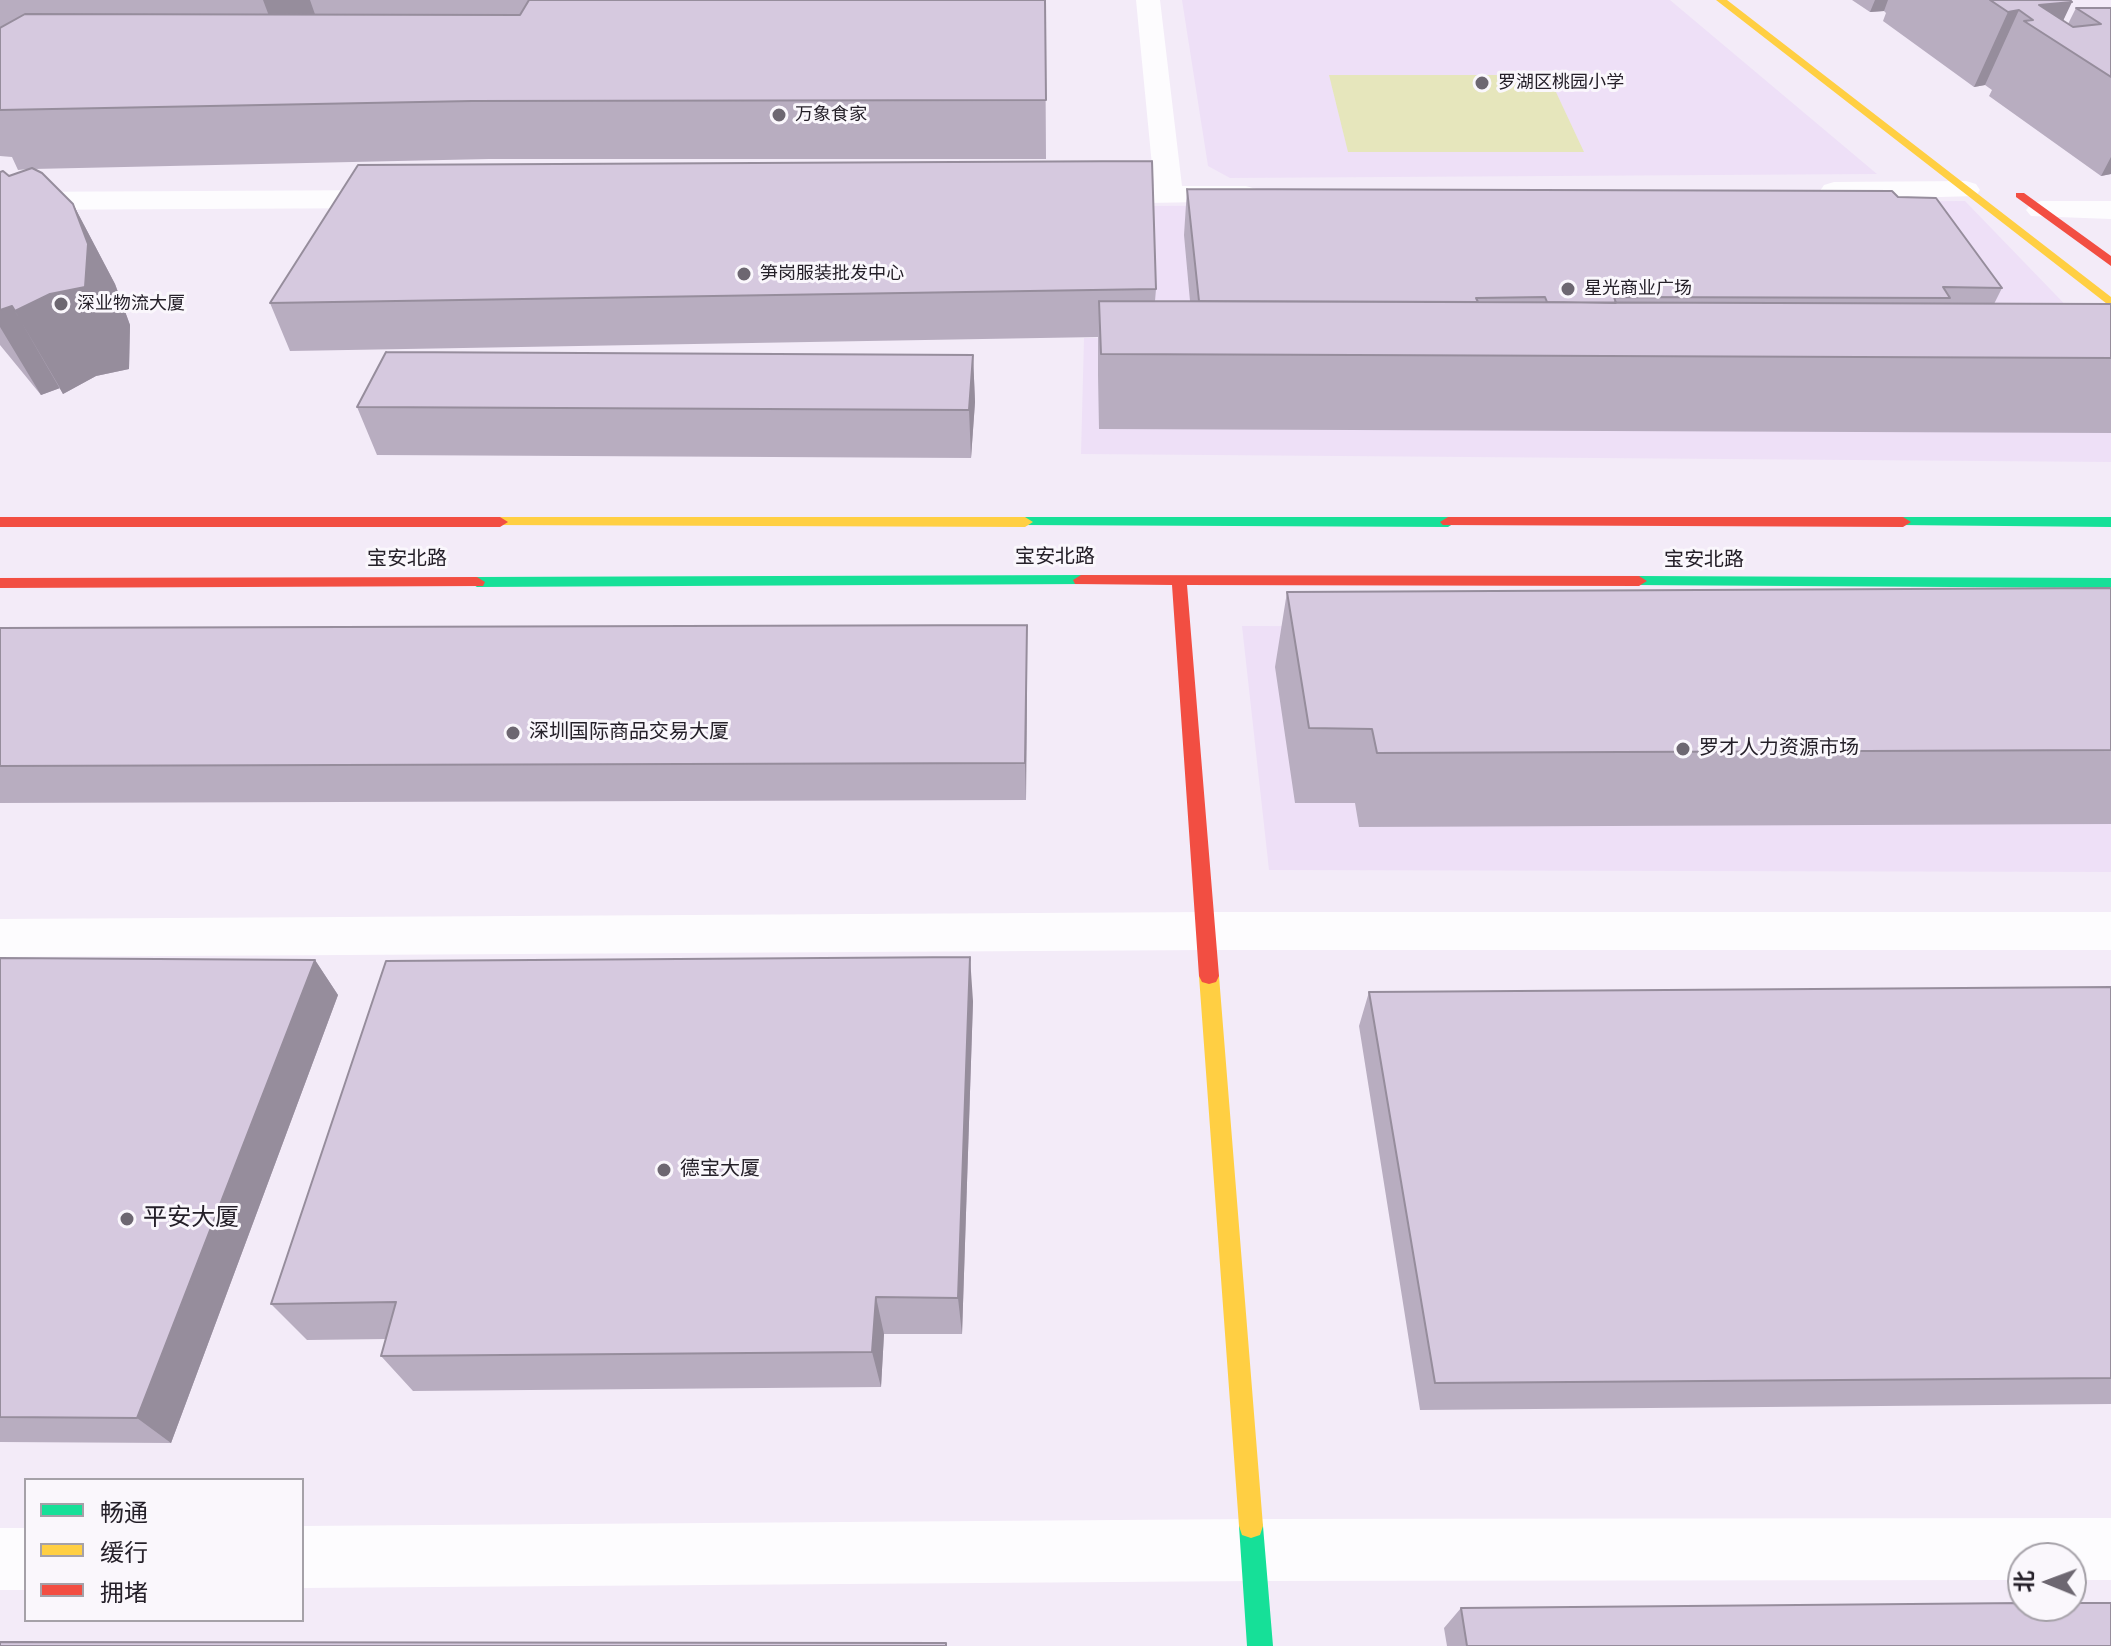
<!DOCTYPE html>
<html>
<head>
<meta charset="utf-8">
<style>
	body { margin:0 }
	#map { position:relative; width:2111px; height:1646px; overflow:hidden; background:#f3ebf8; font-family:Roboto,"Noto Sans SC",sans-serif }
	canvas { display:block }
	.legend { position:absolute; left:24px; top:1478px; width:280px; height:144px; box-sizing:border-box; background:#faf7fc; border:2px solid #a5a1a8; margin:0; padding:10px 14px; list-style:none; font-size:24px; color:#252029 }
	.legend li { display:flex; align-items:center; gap:16px; height:40px }
	.legend b { width:40px; border:2px solid #a5a1a8 }
	.north { position:absolute; left:2007px; top:1542px; width:80px; height:80px; box-sizing:border-box; background:#faf7fc; border:2px solid #a5a1a8; border-radius:50%; rotate:271deg; font-size:22px; font-weight:700; line-height:32px; text-align:center; color:#252029 }
	.north::after { content:''; display:block; margin:auto; width:28px; height:36px; background:#6d6771; clip-path:polygon(50% 0,100% 100%,50% 72%,0 100%) }
</style>
</head>
<body>
<div id="map">
<canvas width="2111" height="1646"></canvas>
<ul class="legend">
<li><b style="height:10px;background:#16e098"></b>畅通</li>
<li><b style="height:10px;background:#ffcf43"></b>缓行</li>
<li><b style="height:10px;background:#f24e42"></b>拥堵</li>
</ul>
<div class="north">北</div>
</div>
<script>
const context = document.querySelector('canvas').getContext('2d');
context.lineJoin = 'round';
function paint(path, color) {
  context.fillStyle = color;
  context.fill(path, 'evenodd');
}
function shape(rows) {
  const path = new Path2D();
  for (const r of rows) {
    path.moveTo(r[0], r[1]);
    for (let i = 2; i < r.length; i += 2) path.lineTo(r[i], r[i + 1]);
  }
  return path;
}
function trace(path, color, width, dash) {
  context.strokeStyle = color;
  context.lineWidth = width;
  context.lineCap = dash ? 'butt' : 'round';
  context.setLineDash(dash || []);
  context.stroke(path);
}
function drawText(font, color, halo, rows, align = 'center') {
  context.font = font + ' Roboto,"Noto Sans SC",sans-serif';
  context.lineWidth = 6;
  context.setLineDash([]);
  context.textBaseline = 'middle';
  context.strokeStyle = halo;
  context.fillStyle = color;
  for (const [text, x, y, turn = 0] of rows) {
    context.save();
    context.translate(x, y);
    context.rotate((+turn || 0) * Math.PI / 180);
    context.textAlign = isNaN(turn) ? turn : align;
    if (halo) context.strokeText(text, 0, 0);
    context.fillText(text, 0, 0);
    context.restore();
  }
}
paint(shape([
	[1182,0,1670,0,1877,174,1230,178,1208,166],
	[1965,201,2111,352,2111,462,1081,454,1084,338,1153,337,1150,206],
	[1242,626,2111,627,2111,872,1269,870]
]), '#eee0f7');
paint(shape([
	[1329,75,1548,75,1584,152,1348,152]
]), '#e6e6bc');
paint(shape([
	[1136,0,1160,0,1182,186,1246,186,1256,189,1260,195,1256,201,1094,204,1084,201,1080,195,1084,189,1094,186,1154,186,1136,0],
	[1966,181,1976,184,1980,190,1976,196,1834,200,1824,197,1820,191,1824,185,1834,182,1966,181],
	[398,190,408,193,412,199,408,205,398,208,0,210,0,192,398,190],
	[2041,201,2111,201,2111,219,2031,216,2026,210,2031,204,2041,201],
	[1206,912,2111,912,2111,950,1206,950,0,957,0,919,1206,912],
	[2111,1518,2111,1580,2071,1580,2071,1558,2023,1558,2023,1580,1252,1581,302,1588,302,1526,1252,1519,2111,1518],
	[0,1528,26,1528,26,1590,0,1590,0,1528]
]), '#fdfcfe');
paint(shape([
	[1025,517,1448,517,1456,522,1448,527,1020,525,1017,522,1025,517],
	[1903,517,2111,517,2111,527,1898,525,1895,522,1903,517],
	[1081,575,1089,580,1087,584,477,587,469,582,477,577,1081,575],
	[1639,576,2111,578,2111,588,1633,585,1631,581,1639,576],
	[1251,1514,1260,1517,1263,1526,1273,1646,1247,1646,1239,1526,1242,1517,1251,1514]
]), '#16e098');
paint(shape([
	[1716,0,1727,0,2111,297,2111,307,1716,0],
	[500,517,1025,517,1033,522,1025,527,495,525,492,522,500,517],
	[1209,968,1216,970,1219,976,1263,1526,1260,1535,1251,1538,1242,1535,1239,1526,1199,976,1202,970,1209,968]
]), '#ffcf43');
paint(shape([
	[2016,193,2024,193,2111,256,2111,266,2016,197,2016,193],
	[0,517,500,517,508,522,500,527,0,527,0,517],
	[1448,517,1903,517,1911,522,1903,527,1443,525,1440,522,1448,517],
	[1081,575,1639,576,1647,581,1639,586,1187,585,1219,976,1216,982,1209,984,1202,982,1199,976,1172,585,1075,584,1073,580,1081,575],
	[477,577,485,582,483,586,0,588,0,578,477,577]
]), '#f24e42');
paint(shape([
	[0,0,1045,0,1046,159,489,159,33,169,73,204,115,284,130,325,129,369,96,376,63,394,60,388,41,395,0,345,0,172,9,176,29,169,18,170,12,157,0,156],
	[1852,0,2070,0,2063,21,2068,24,2076,8,2111,8,2111,174,2101,176,1989,96,1992,90,1985,85,1974,87,1883,21,1886,13,1884,11,1870,12],
	[1187,189,1898,197,2002,288,1994,304,2111,358,2111,433,1099,429,1098,375,1098,337,290,351,270,303,1156,289,1155,301,1190,301,1184,235],
	[973,355,975,402,971,458,377,455,357,407],
	[2111,588,2111,824,1359,827,1355,803,1295,803,1275,667,1287,592],
	[0,628,1027,663,1026,800,0,803],
	[0,958,315,960,338,995,171,1443,0,1442],
	[2111,987,2111,1404,1420,1410,1359,1026,1369,992],
	[973,1001,962,1334,884,1334,881,1387,413,1391,381,1356,386,1339,307,1340,271,1304],
	[1461,1608,2111,1646,1447,1646,1444,1628]
]), '#b8adc0');
paint(shape([
	[263,0,310,0,317,20,278,40],
	[1875,0,1888,0,1884,11,1870,12],
	[2072,2,2054,40,2039,5],
	[2019,10,1985,85,1974,87,2008,12],
	[2111,157,2111,174,2101,176],
	[73,204,115,284,130,325,129,369,96,376,63,394,15,311],
	[12,306,60,388,41,395,0,327,0,310],
	[973,355,975,402,971,458,969,410],
	[1027,625,1027,663,1026,800,1025,763],
	[970,957,973,1001,962,1334,958,1298],
	[315,960,338,995,171,1443,137,1418],
	[876,1297,884,1334,881,1387,872,1352]
]), '#968d9c');
const building = shape([
	[529,0,1045,0,1046,100,472,101,0,110,0,28,25,14,520,15,529,0],
	[1990,0,2070,0,2072,2,2039,5,2073,27,2101,24,2076,8,2111,8,2111,77,2024,21,2033,20,2019,10,2008,12,1990,0],
	[1152,161,1156,289,270,303,358,165,1152,161],
	[32,168,42,173,73,204,88,244,85,287,50,294,15,311,12,306,0,310,0,172,3,171,9,176,32,168],
	[1187,189,1892,191,1898,197,1936,198,2002,288,1943,287,1950,298,1614,297,1616,303,1547,302,1545,297,1476,298,1478,302,1199,301,1187,189],
	[1099,301,2111,304,2111,358,1101,354,1099,301],
	[386,352,973,355,969,410,357,407,386,352],
	[2111,588,2111,750,1377,753,1372,729,1309,728,1287,592,2111,588],
	[1027,625,1025,763,0,766,0,628,1027,625],
	[970,957,958,1298,876,1297,872,1352,381,1356,396,1302,271,1304,386,961,970,957],
	[0,958,315,960,137,1418,0,1417,0,958],
	[2111,987,2111,1378,1435,1383,1369,992,2111,987],
	[2023,1603,2023,1606,2071,1606,2071,1603,2111,1603,2111,1646,1467,1646,1461,1608,2023,1603],
	[0,1642,946,1643,946,1646,0,1646,0,1642]
]);
paint(building, '#d6c9df');
trace(building, '#968d9c', 2);
for (const [x, y, r, color] of [
	[1482,83,8,"#6d6771"],
	[779,115,8,"#6d6771"],
	[744,274,8,"#6d6771"],
	[1568,289,8,"#6d6771"],
	[61,304,8,"#6d6771"],
	[513,733,8,"#6d6771"],
	[1683,749,8,"#6d6771"],
	[664,1170,8,"#6d6771"],
	[127,1219,8,"#6d6771"]
]) {
  const dot = new Path2D();
  dot.arc(x, y, r, 0, 2 * Math.PI);
  context.fillStyle = color;
  context.fill(dot);
  trace(dot, '#faf7fc', 3);
}
drawText('18px', '#252029', '#faf7fc', [
	["罗湖区桃园小学",1498,83],
	["万象食家",795,115],
	["笋岗服装批发中心",760,274],
	["星光商业广场",1584,289],
	["深业物流大厦",77,304]
], 'left');
drawText('20px', '#252029', '#faf7fc', [
	["宝安北路",1055,558],
	["宝安北路",407,560],
	["宝安北路",1704,561]
]);
drawText('20px', '#252029', '#faf7fc', [
	["深圳国际商品交易大厦",529,733],
	["罗才人力资源市场",1699,749],
	["德宝大厦",680,1170]
], 'left');
drawText('24px', '#252029', '#faf7fc', [
	["平安大厦",143,1219]
], 'left');
</script>
</body>
</html>
